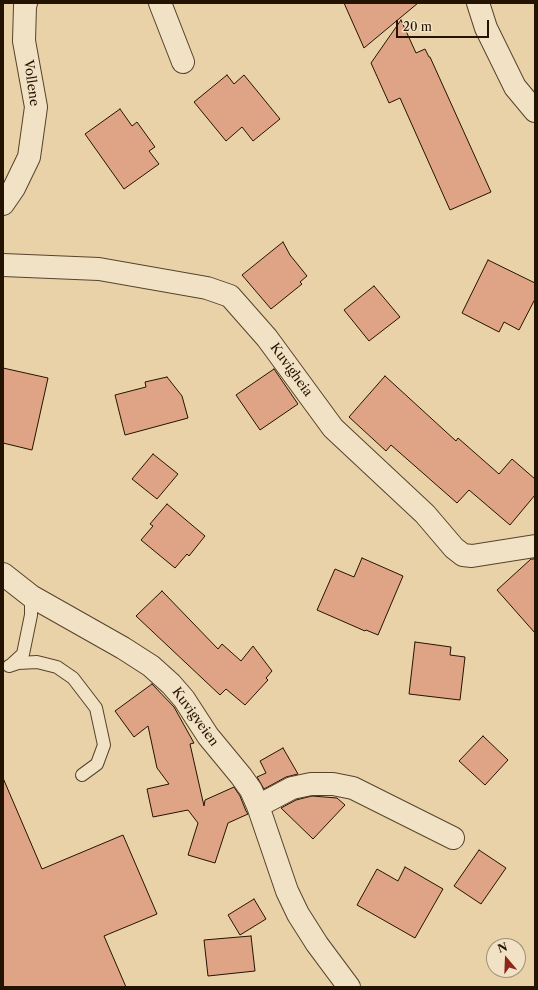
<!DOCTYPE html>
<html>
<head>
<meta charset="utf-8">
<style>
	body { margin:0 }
	#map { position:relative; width:538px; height:990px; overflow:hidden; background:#e9d2a8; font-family:"Libre Caslon Text",serif }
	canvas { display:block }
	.frame { position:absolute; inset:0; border:4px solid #251301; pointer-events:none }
	.north { position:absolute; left:486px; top:938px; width:40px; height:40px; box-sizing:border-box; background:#f1e2c6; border:1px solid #9f8f77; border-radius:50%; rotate:341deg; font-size:11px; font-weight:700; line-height:16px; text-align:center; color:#251301 }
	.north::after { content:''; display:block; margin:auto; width:14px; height:18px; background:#8f2418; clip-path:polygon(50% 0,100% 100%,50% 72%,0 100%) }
	.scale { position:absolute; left:396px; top:20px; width:93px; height:18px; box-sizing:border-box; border:2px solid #251301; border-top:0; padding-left:5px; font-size:12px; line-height:14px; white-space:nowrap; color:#251301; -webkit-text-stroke:3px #f1e2c6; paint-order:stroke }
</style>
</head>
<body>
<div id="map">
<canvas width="538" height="990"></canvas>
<div class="frame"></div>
<div class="north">N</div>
<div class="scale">20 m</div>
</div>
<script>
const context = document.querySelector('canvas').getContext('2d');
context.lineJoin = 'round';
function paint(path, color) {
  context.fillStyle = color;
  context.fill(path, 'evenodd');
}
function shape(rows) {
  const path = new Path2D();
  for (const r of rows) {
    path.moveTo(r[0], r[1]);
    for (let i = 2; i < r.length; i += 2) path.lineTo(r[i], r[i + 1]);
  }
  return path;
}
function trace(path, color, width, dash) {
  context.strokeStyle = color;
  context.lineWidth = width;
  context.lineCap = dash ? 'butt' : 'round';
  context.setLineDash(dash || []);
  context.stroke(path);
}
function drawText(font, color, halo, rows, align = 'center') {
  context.font = font + ' "Libre Caslon Text",serif';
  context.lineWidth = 3;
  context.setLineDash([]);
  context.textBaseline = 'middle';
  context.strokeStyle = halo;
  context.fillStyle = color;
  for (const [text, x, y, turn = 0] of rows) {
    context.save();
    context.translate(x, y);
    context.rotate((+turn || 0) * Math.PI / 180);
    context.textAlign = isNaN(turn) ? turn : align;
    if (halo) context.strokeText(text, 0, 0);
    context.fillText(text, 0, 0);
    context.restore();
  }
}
const building = shape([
	[344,3,418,3,364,48,344,3],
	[401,20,416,53,425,49,429,57,430,57,491,192,450,210,400,98,389,103,371,63,401,20],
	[227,75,234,84,244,75,280,119,253,141,242,127,226,141,194,102,227,75],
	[120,109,132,126,137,122,155,147,149,151,159,164,124,189,85,134,120,109],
	[283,242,290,255,307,276,300,282,302,284,271,309,242,275,283,242],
	[488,260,535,283,535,299,519,330,504,322,499,332,462,313,488,260],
	[374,286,400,317,369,341,344,310,374,286],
	[3,368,48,378,32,450,3,443,3,368],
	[274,369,298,404,260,430,236,395,274,369],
	[385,376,456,441,458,438,499,474,512,459,535,479,535,495,510,525,469,490,457,503,391,445,386,451,349,417,385,376],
	[167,377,182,396,188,418,125,435,115,395,146,387,145,382,167,377],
	[153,454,178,474,157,499,132,479,153,454],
	[167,504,205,536,189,556,187,554,175,568,141,540,153,526,150,524,167,504],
	[362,558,403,576,378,635,366,630,365,631,317,610,335,569,354,577,362,558],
	[531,559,535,559,535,633,497,590,531,559],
	[162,591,218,649,222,644,241,661,253,646,272,671,266,678,268,680,245,705,226,689,220,695,136,616,162,591],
	[415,642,451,647,450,655,465,657,460,700,409,694,415,642],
	[152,684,174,707,194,743,190,744,204,806,205,800,234,787,240,796,246,811,248,814,228,823,215,863,188,855,198,823,188,810,153,817,147,789,169,784,157,768,148,726,134,737,115,711,152,684],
	[483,736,508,760,485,785,459,761,483,736],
	[283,748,298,774,286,777,264,789,257,777,266,773,260,761,283,748],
	[3,778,42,869,123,835,157,914,104,936,126,987,3,987,3,778],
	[312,796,337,798,345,805,313,839,281,808,296,800,312,796],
	[479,850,506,868,481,904,454,886,479,850],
	[405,867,443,889,415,938,357,905,377,869,398,881,405,867],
	[254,899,266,919,240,935,228,915,254,899],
	[251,936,255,971,208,976,204,940,251,936]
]);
paint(building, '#dfa385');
trace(building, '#251301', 1);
const service = shape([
	[11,665,23,654,31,615,31,596],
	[9,666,18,663,37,662,57,667,73,678,96,708,104,745,97,764,82,775]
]);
const minor = shape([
	[160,3,183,62],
	[478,3,486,28,515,87,535,111],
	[3,204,14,188,29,157,36,107,24,41,25,6,26,3],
	[3,265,99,269,207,288,230,296,267,338,333,428,425,514,454,548,463,555,472,556,535,546],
	[3,574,31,596,123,648,151,666,171,684,184,699,208,736,241,776,251,790,258,806,287,891,298,914,317,944,349,987],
	[258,806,292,788,311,784,333,784,353,788,453,838]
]);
trace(service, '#56432b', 14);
trace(minor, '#56432b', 24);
trace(service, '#f1e2c6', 12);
trace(minor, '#f1e2c6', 22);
drawText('13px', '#251301', '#f1e2c6', [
	["Vollene",31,83,82],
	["Kuvigheia",291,370,54],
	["Kuvigveien",195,717,54]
]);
</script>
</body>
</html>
